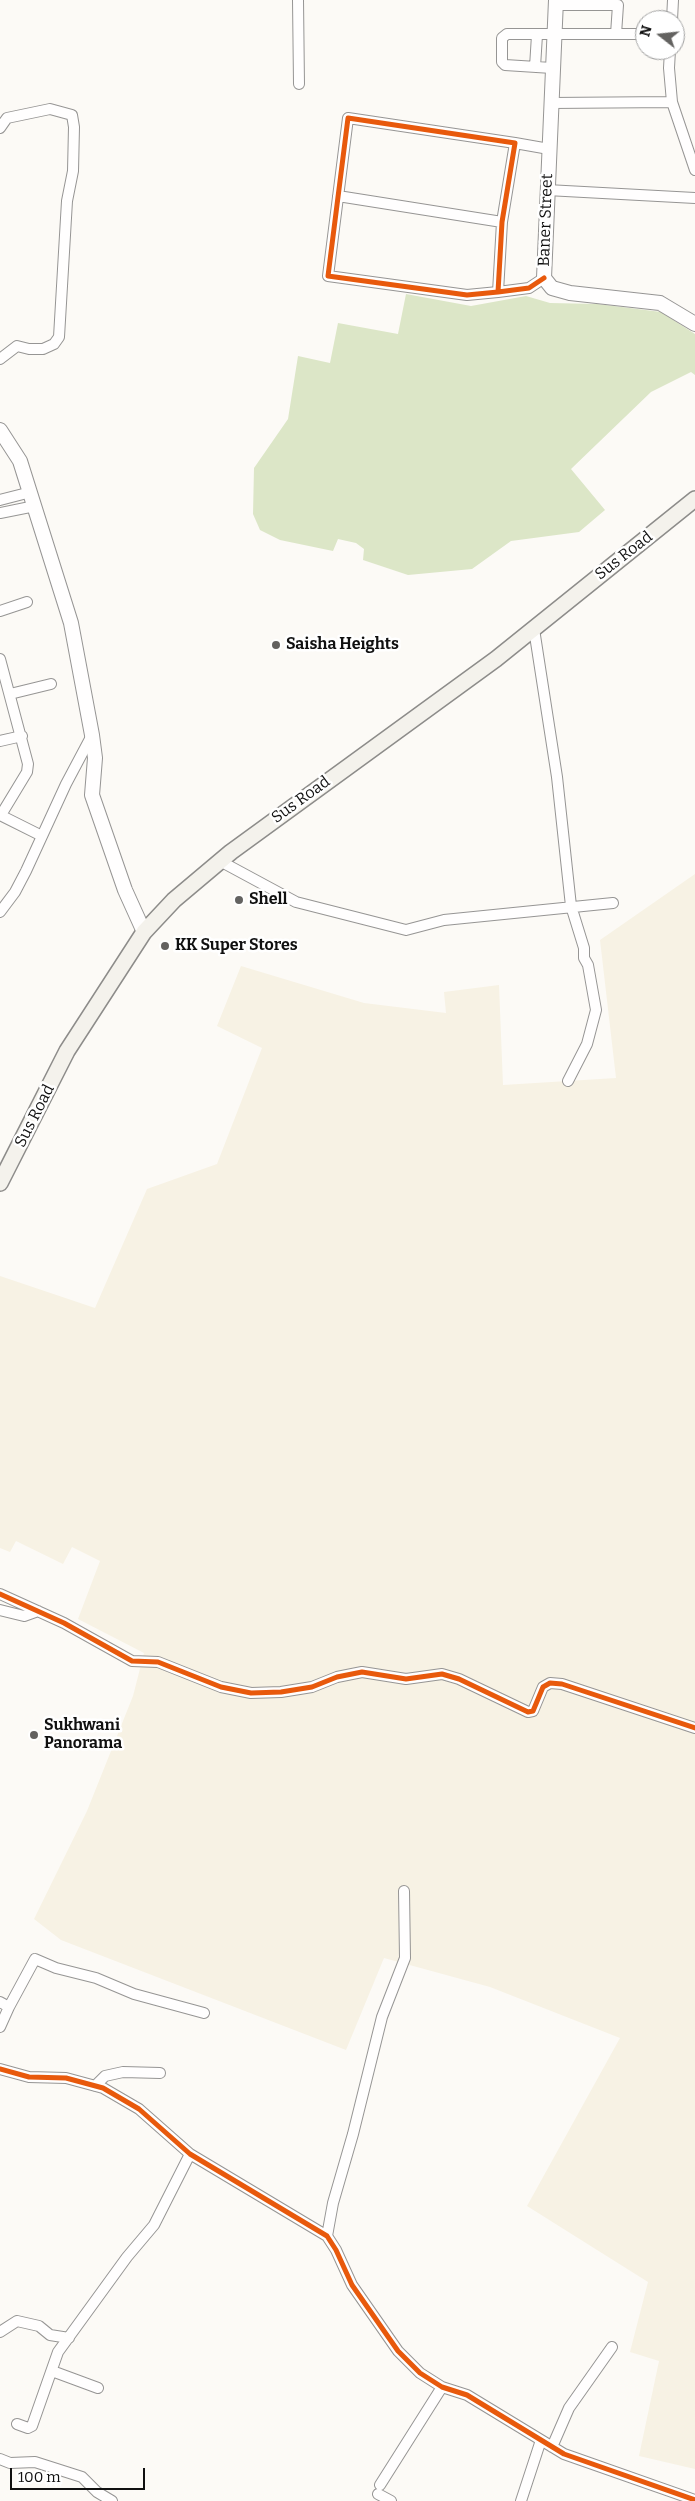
<!DOCTYPE html>
<html>
<head>
<meta charset="utf-8">
<style>
	body { margin:0 }
	#map { position:relative; width:695px; height:2501px; overflow:hidden; background:#fcfaf6; font-family:Bitter,serif }
	canvas { display:block }
	.north { position:absolute; left:635px; top:10px; width:50px; height:50px; box-sizing:border-box; background:#fff; border:1px solid #9f9f9f; border-radius:50%; rotate:286deg; font-size:14px; font-weight:700; line-height:20px; text-align:center; color:#101010 }
	.north::after { content:''; display:block; margin:auto; width:18px; height:22px; background:#636260; clip-path:polygon(50% 0,100% 100%,50% 72%,0 100%) }
	.scale { position:absolute; left:10px; top:2468px; width:135px; height:22px; box-sizing:border-box; border:2px solid #101010; border-top:0; padding-left:6px; font-size:15px; line-height:18px; white-space:nowrap; color:#101010; -webkit-text-stroke:4px #fff; paint-order:stroke }
</style>
</head>
<body>
<div id="map">
<canvas width="695" height="2501"></canvas>
<div class="north">N</div>
<div class="scale">100 m</div>
</div>
<script>
const context = document.querySelector('canvas').getContext('2d');
context.lineJoin = 'round';
function paint(path, color) {
  context.fillStyle = color;
  context.fill(path, 'evenodd');
}
function shape(rows) {
  const path = new Path2D();
  for (const r of rows) {
    path.moveTo(r[0], r[1]);
    for (let i = 2; i < r.length; i += 2) path.lineTo(r[i], r[i + 1]);
  }
  return path;
}
function trace(path, color, width, dash) {
  context.strokeStyle = color;
  context.lineWidth = width;
  context.lineCap = dash ? 'butt' : 'round';
  context.setLineDash(dash || []);
  context.stroke(path);
}
function drawText(font, color, halo, rows, align = 'center') {
  context.font = font + ' Bitter,serif';
  context.lineWidth = 5;
  context.setLineDash([]);
  context.textBaseline = 'middle';
  context.strokeStyle = halo;
  context.fillStyle = color;
  for (const [text, x, y, turn = 0] of rows) {
    context.save();
    context.translate(x, y);
    context.rotate((+turn || 0) * Math.PI / 180);
    context.textAlign = isNaN(turn) ? turn : align;
    if (halo) context.strokeText(text, 0, 0);
    context.fillText(text, 0, 0);
    context.restore();
  }
}
paint(shape([
	[695,874,695,2469,639,2456,659,2361,630,2352,648,2282,527,2206,620,2038,490,1987,384,1958,346,2050,61,1940,34,1919,87,1811,133,1696,144,1653,78,1619,100,1561,72,1547,63,1564,16,1541,10,1552,0,1548,0,1276,95,1308,147,1189,217,1164,262,1048,217,1026,241,966,364,1003,446,1013,444,992,499,985,503,1085,616,1078,600,940]
]), '#f7f2e4');
paint(shape([
	[406,294,471,306,526,296,550,303,598,304,661,312,695,334,695,375,691,372,651,392,571,469,605,510,579,532,511,541,472,569,408,575,363,560,364,549,356,543,338,539,333,551,280,540,260,530,253,514,254,468,288,419,298,356,330,363,338,323,398,334]
]), '#dce6c7');
const minor = shape([
	[298,0,299,84],
	[555,5,618,5,616,34],
	[672,20,673,0],
	[670,50,669,68,672,102,695,170],
	[535,67,537,35],
	[552,68,505,65,502,62,502,38,507,34,645,34],
	[551,103,672,102],
	[0,128,7,118,50,109,72,115,74,127,73,171,67,201,59,337,54,344,43,349,29,349,17,346,0,359],
	[515,143,549,149],
	[547,190,695,198],
	[338,196,502,222],
	[498,292,502,222,515,143,348,118,328,276,467,295,498,292,529,288,544,278],
	[0,500,31,492],
	[0,513,35,506],
	[0,611,27,602],
	[534,629,557,777,571,906,584,948,584,958,588,965,596,1010,587,1044,568,1081],
	[0,659,28,764,27,772,1,815],
	[10,694,51,684],
	[0,741,22,736],
	[0,815,42,836],
	[220,861,296,902,406,930,444,920,613,903],
	[0,912,15,892,26,871,66,784,92,735],
	[0,1594,64,1623,132,1661,158,1662,221,1687,251,1693,281,1692,312,1687,337,1677,362,1672,406,1679,442,1674,459,1679,528,1712,533,1711,543,1687,550,1683,562,1684,695,1728],
	[0,1610,24,1616,38,1611],
	[0,2002,9,2007,0,2027],
	[9,2007,35,1959,56,1968,96,1978,134,1994,204,2013],
	[0,2069,29,2077,66,2078,103,2088,139,2109,190,2154,327,2236,336,2250,352,2285,398,2351,420,2373,442,2387,467,2395,564,2454,695,2500],
	[95,2086,105,2076,123,2072,160,2073],
	[327,2236,333,2203,353,2134,382,2017,405,1958,404,1891],
	[0,2332,17,2321,39,2326,50,2335,69,2338],
	[52,2371,98,2388],
	[17,2424,28,2428,32,2426,58,2352,127,2257,154,2225,190,2154],
	[552,2447,569,2408,612,2347],
	[0,2459,10,2463,35,2462,82,2477,97,2492,112,2501],
	[380,2485,442,2387],
	[378,2494,391,2501],
	[521,2501,541,2440]
]);
const tertiary = shape([
	[556,0,544,278,552,288,570,293,660,303,695,324],
	[0,430,20,461,71,623,92,735,95,758,92,795,125,890,144,932]
]);
const secondary = shape([
	[0,1183,67,1051,144,932,174,900,231,852,496,659,695,499]
]);
trace(minor, '#969594', 12);
trace(tertiary, '#969594', 16);
trace(secondary, '#8d8c8a', 18);
trace(minor, '#fffefe', 10);
trace(tertiary, '#fffefe', 14);
trace(secondary, '#f4f2ec', 15);
trace(shape([
	[498,292,502,222,515,143,348,118,328,276,467,295,498,292,529,288,544,278],
	[0,1594,64,1623,132,1661,158,1662,221,1687,251,1693,281,1692,312,1687,337,1677,362,1672,406,1679,442,1674,459,1679,528,1712,533,1711,543,1687,550,1683,562,1684,695,1728],
	[0,2069,29,2077,66,2078,103,2088,139,2109,190,2154,327,2236,336,2250,352,2285,398,2351,420,2373,442,2387,467,2395,564,2454,695,2500]
]), '#e8590c', 5);
for (const [x, y, r, color] of [
	[276,645,5,"#636260"],
	[239,900,5,"#636260"],
	[165,946,5,"#636260"],
	[34,1735,5,"#636260"]
]) {
  const dot = new Path2D();
  dot.arc(x, y, r, 0, 2 * Math.PI);
  context.fillStyle = color;
  context.fill(dot);
  trace(dot, '#fff', 2);
}
drawText('16px', '#101010', '#fff', [
	["Baner Street",546,220,-88],
	["Sus Road",624,556,-38],
	["Sus Road",301,800,-36],
	["Sus Road",35,1116,-63]
]);
drawText('bold 16px', '#101010', '#fff', [
	["Saisha Heights",286,645],
	["Shell",249,900],
	["KK Super Stores",175,946],
	["Sukhwani",44,1726],
	["Panorama",44,1744]
], 'left');
</script>
</body>
</html>
